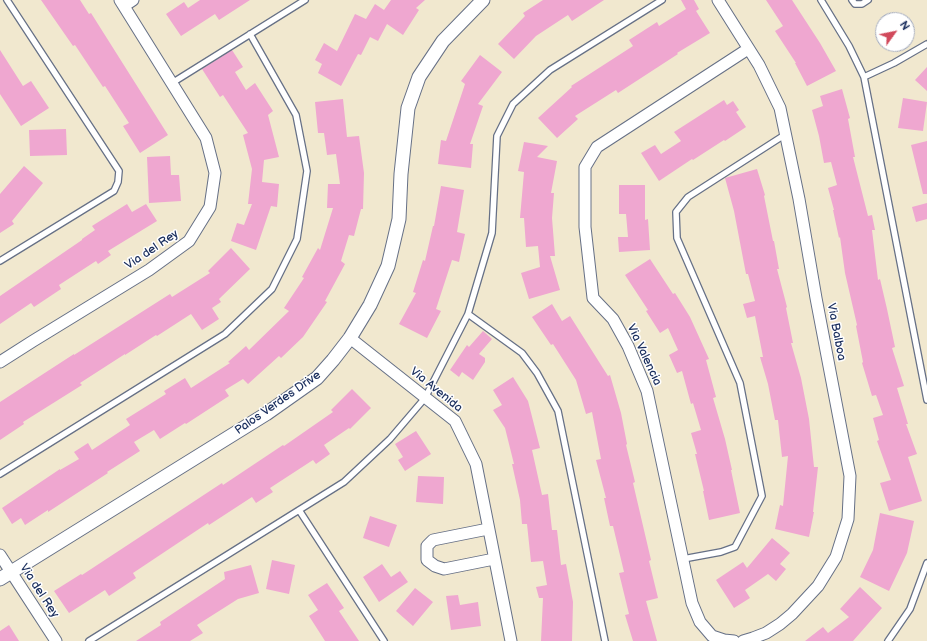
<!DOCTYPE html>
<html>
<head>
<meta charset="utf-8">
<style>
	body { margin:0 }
	#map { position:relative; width:927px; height:641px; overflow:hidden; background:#f1e8cf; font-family:"Balsamiq Sans",sans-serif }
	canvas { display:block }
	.north { position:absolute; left:875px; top:12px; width:40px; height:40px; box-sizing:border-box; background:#fff; border:1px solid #a4acbf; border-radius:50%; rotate:57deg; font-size:11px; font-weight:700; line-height:16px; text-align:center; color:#1b2f5e }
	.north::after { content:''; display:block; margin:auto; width:14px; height:18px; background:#d1495b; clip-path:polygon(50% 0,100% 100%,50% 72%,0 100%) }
</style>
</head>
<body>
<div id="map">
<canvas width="927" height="641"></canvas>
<div class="north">N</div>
</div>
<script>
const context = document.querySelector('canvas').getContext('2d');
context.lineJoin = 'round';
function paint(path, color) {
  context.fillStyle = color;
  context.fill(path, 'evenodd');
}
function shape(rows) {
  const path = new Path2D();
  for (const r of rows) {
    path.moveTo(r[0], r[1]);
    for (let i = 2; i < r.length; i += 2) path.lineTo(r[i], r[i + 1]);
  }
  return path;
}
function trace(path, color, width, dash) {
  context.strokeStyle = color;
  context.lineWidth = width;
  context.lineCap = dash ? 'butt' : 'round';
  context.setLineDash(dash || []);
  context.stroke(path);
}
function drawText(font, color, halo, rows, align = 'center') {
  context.font = font + ' "Balsamiq Sans",sans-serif';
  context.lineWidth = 3;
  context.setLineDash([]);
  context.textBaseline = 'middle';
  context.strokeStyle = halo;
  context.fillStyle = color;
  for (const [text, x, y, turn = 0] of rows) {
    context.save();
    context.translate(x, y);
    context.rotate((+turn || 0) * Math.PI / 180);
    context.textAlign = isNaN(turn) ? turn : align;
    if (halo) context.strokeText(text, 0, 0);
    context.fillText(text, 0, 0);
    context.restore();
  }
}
paint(shape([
	[41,0,80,0,89,14,91,13,168,135,140,153,123,126,129,123,105,86,103,87,75,45,73,46],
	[200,0,250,0,219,20,215,14,181,36,166,14,184,2,188,8],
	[391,0,425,0,416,8,419,10,403,35,387,24,378,41,370,37,361,55,358,54,341,86,318,73,322,64,315,60,324,43,337,51,355,14,366,19,375,4,384,10],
	[543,0,604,0,572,21,568,15,536,36,514,59,498,44,525,16,523,13],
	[681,0,694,0,699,9,696,11,710,33,677,53,678,54,618,93,616,90,575,116,578,119,557,138,538,118,572,87,571,86,633,46,629,40,657,22,659,26,686,9],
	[766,0,792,0,820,43,836,71,807,86,795,63,796,63,775,31,783,26],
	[0,50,23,86,31,81,49,108,21,126,0,94],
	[232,50,243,67,235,72,246,90,255,83,273,111,268,115,279,157,264,160,262,182,279,184,277,207,271,206,256,250,231,241,237,223,244,225,252,204,248,204,252,169,243,135,248,133,223,95,220,97,202,69],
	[480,55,502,72,478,104,483,106,470,144,473,144,471,168,438,164,441,140,446,141,465,84,461,81],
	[927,67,927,91,915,80],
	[842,89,850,118,848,119,855,157,853,157,868,216,872,215,875,230,872,230,878,280,880,279,887,309,895,347,892,348,904,386,897,388,908,424,906,424,917,454,908,457,922,501,889,511,880,483,891,480,877,441,879,440,873,418,883,415,876,395,872,396,862,363,863,362,856,326,857,325,845,273,840,237,839,238,833,210,834,210,828,188,837,185,831,162,824,163,819,136,812,110,823,106,820,96],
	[903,98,927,102,923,131,898,128],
	[343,99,347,137,359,136,364,173,363,209,361,209,354,236,349,235,341,261,345,264,325,301,327,302,303,337,281,358,279,356,248,384,243,379,225,390,229,396,186,424,185,423,160,439,154,430,134,442,140,451,107,472,108,473,48,512,48,510,25,525,21,518,12,524,2,508,60,469,60,470,79,459,74,452,88,443,92,450,130,425,126,419,166,394,164,391,185,378,191,388,230,363,228,362,246,346,249,350,289,311,284,308,304,278,302,277,318,248,320,250,333,208,327,208,328,184,340,184,336,154,327,155,324,133,318,133,315,102],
	[724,100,727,105,733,101,739,110,736,112,746,127,725,141,724,140,693,160,692,159,659,181,641,153,655,145,661,154,681,141,674,132],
	[66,129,67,155,30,156,29,130],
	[927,141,927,194,923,194,911,145],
	[524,142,548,146,537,157,557,161,551,193,554,193,552,218,555,256,550,256,560,290,529,299,521,273,540,267,538,246,526,247,524,218,520,218,524,172,518,171],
	[170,156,171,175,179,175,181,201,149,203,147,157],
	[24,166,43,183,12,221,14,224,0,233,0,194],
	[757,169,765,195,764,196,773,241,774,241,779,269,777,269,787,307,786,308,793,343,791,343,801,378,809,419,814,467,818,467,813,512,814,512,809,537,775,529,780,505,783,506,788,456,782,457,778,420,775,420,768,384,760,357,763,357,755,316,747,318,743,304,755,301,748,274,746,274,734,211,725,178],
	[619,185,645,185,645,220,648,219,650,250,619,252,618,237,628,237,626,214,619,214],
	[441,186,464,190,457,232,465,234,459,262,452,260,436,309,441,311,427,338,399,324,416,293,413,292,423,260,425,261,433,226,434,226],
	[927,203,927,219,916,222,912,207],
	[127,204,132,212,146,204,157,221,108,251,111,255,98,264,96,261,59,285,61,289,34,307,31,303,0,324,0,296,82,240,82,239,95,230,92,226],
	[231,248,250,269,219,299,221,302,212,308,219,319,202,330,191,314,157,336,156,335,125,355,125,354,80,383,82,385,23,422,24,424,0,440,0,402,74,354,74,355,170,294,172,297,210,273,208,271],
	[650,259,673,294,675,293,690,317,709,359,706,360,716,397,713,398,725,439,732,470,731,470,740,513,709,520,703,491,704,491,695,454,697,454,691,433,701,430,693,403,691,404,682,371,677,373,669,355,678,350,668,328,660,333,646,311,648,310,625,275],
	[552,304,562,321,570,316,608,376,610,375,621,413,627,444,626,445,635,482,633,483,651,560,649,561,658,598,646,601,657,641,633,641,625,615,629,614,619,573,624,572,613,526,610,526,604,498,606,498,596,460,601,459,592,412,586,414,576,380,553,344,551,345,532,317],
	[483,331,492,339,479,354,485,358,485,362,473,380,462,372,459,377,450,370,467,345,469,347],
	[513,377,528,401,540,448,532,450,542,495,548,494,552,530,557,530,561,565,566,564,573,602,572,641,541,641,543,598,539,598,536,587,547,585,543,561,531,562,527,524,522,524,520,500,512,464,514,464,505,428,493,410,502,405,493,390],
	[352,389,371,408,350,429,349,428,324,445,330,454,316,464,313,460,270,488,273,492,256,503,252,497,209,525,208,523,133,573,136,578,109,596,105,590,69,613,54,591,81,574,82,575,222,483,223,485,283,445,284,446,333,412,331,410],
	[416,431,431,454,405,471,398,460,403,457,395,444],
	[418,476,444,477,443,504,416,502],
	[880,513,914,521,907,553,889,591,860,577,873,550],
	[370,516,397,525,389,547,363,538],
	[772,538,790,553,780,564,786,569,776,581,768,574,745,590,750,598,734,608,716,580,743,562,747,568],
	[272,560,295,565,289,594,266,589],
	[382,564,391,577,400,571,408,582,379,602,363,577],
	[251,565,259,593,238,599,197,625,203,633,190,641,136,641,161,625,160,622,225,579,224,572],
	[327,583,344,608,339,611,359,641,325,641,309,616,318,610,308,595],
	[860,587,882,608,853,641,805,641,823,627,828,633,849,617,840,609],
	[415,588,433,602,413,626,396,611],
	[458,595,460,605,478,602,481,626,451,630,446,596],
	[9,625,19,641,0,641,0,631]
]), '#efa7d0');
const service = shape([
	[821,0,849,46,864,77,927,400],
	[852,0,855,4,862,4,868,0],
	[864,77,894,63,927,44],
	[172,83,305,0],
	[0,261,114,191,118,182,119,171,7,0],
	[468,314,522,353,537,373,558,411,605,641],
	[0,474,225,334,272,289,297,239,307,171,296,115,250,34],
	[299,510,384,641],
	[683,559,721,552,735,547,762,496,740,383,677,238,676,212,688,197,786,134],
	[89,641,344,482,390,439,425,398,468,314,492,233,497,136,513,104,550,70,662,0],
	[888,641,910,609,927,563]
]);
const minor = shape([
	[718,0,759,65,780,108,799,199,816,298,850,476,848,519,836,557,818,586,792,614,780,624,766,633,753,638,743,641],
	[124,6,133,0],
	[350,338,455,421,476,464,511,641],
	[0,362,33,341,149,270,189,241,210,207,215,173,206,138,120,0],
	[488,529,433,540,427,546,427,560,435,566,444,569,494,559],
	[0,555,56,641],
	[734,641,724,640,712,636,700,622,692,603,647,391,628,346,613,319,593,298,585,227,585,167,597,147,748,49]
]);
const tertiary = shape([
	[0,579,266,414,317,378,333,360,350,338,370,305,388,266,399,219,401,174,408,108,419,77,443,41,483,0]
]);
trace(service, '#667086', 8);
trace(minor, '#667086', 13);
trace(tertiary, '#667086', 15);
trace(service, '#fff', 5.5);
trace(minor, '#fff', 11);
trace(tertiary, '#fff', 13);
drawText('12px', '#1b2f5e', '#fff', [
	["Via del Rey",152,250,-34],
	["Via Balboa",836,332,79],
	["Via Valencia",644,355,65],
	["Via Avenida",436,390,39],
	["Palos Verdes Drive",278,403,-35],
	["Via del Rey",39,591,57]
]);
</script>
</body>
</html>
